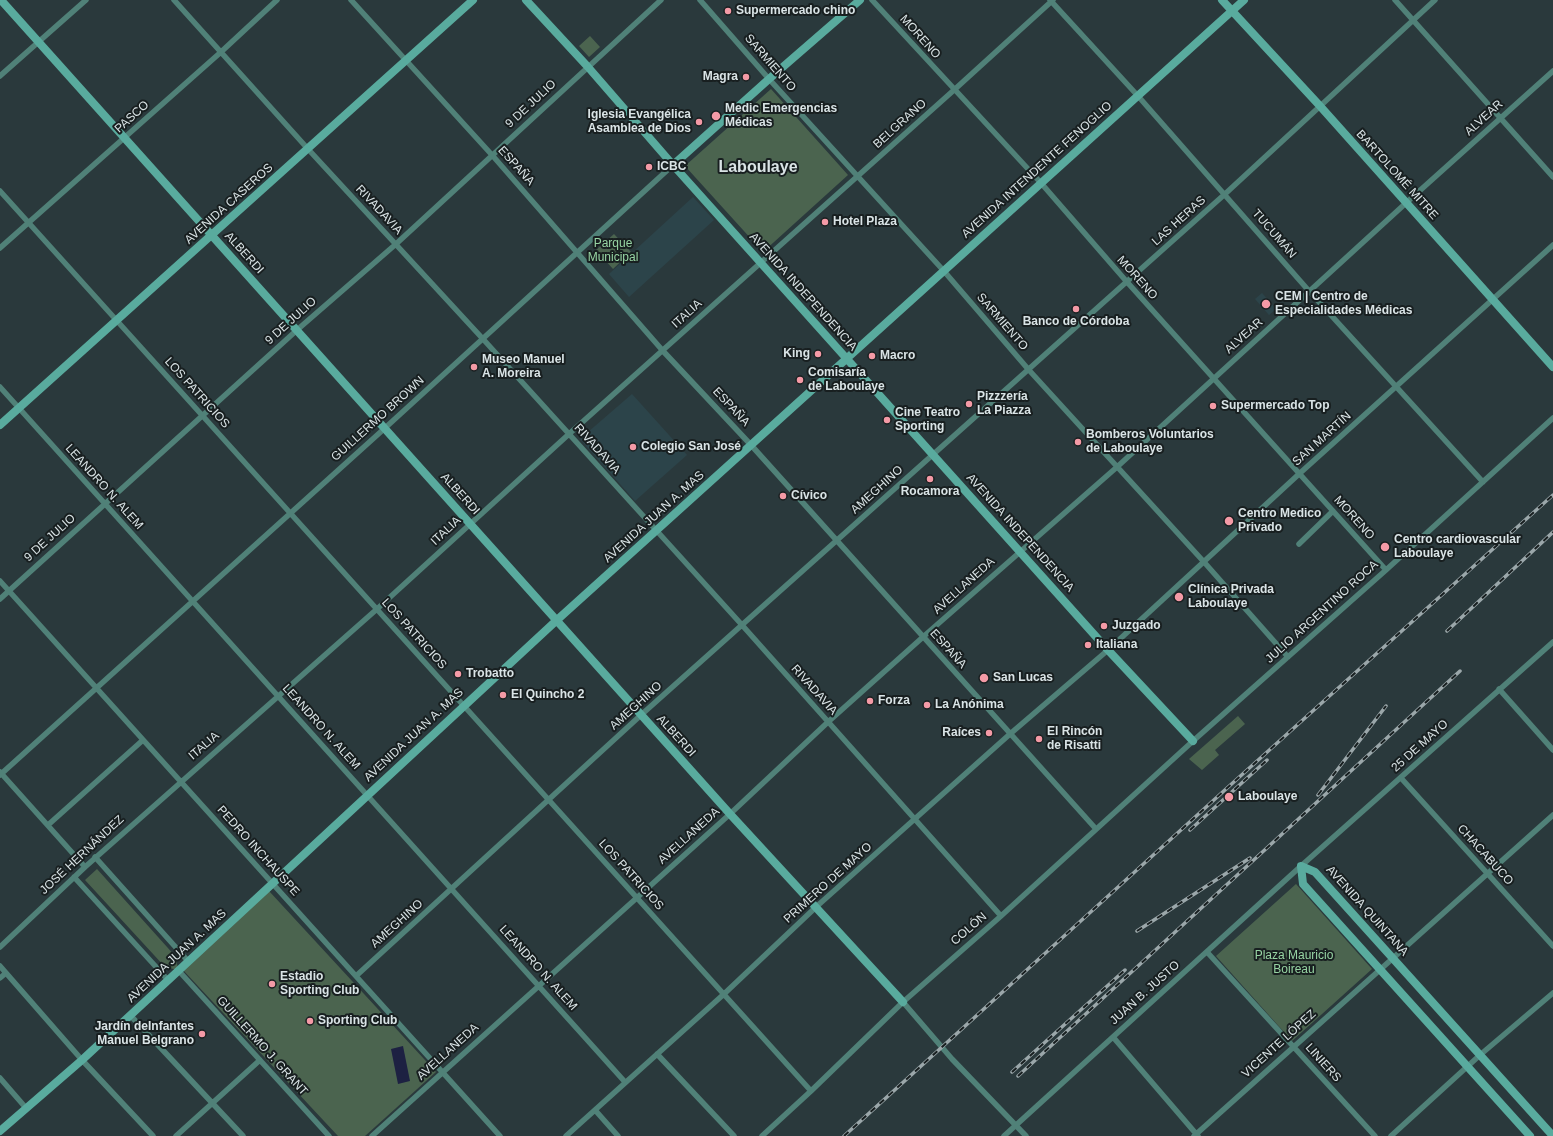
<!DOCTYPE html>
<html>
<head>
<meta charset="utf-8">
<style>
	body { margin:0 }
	canvas { display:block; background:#2a393c }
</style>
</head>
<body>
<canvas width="1553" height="1136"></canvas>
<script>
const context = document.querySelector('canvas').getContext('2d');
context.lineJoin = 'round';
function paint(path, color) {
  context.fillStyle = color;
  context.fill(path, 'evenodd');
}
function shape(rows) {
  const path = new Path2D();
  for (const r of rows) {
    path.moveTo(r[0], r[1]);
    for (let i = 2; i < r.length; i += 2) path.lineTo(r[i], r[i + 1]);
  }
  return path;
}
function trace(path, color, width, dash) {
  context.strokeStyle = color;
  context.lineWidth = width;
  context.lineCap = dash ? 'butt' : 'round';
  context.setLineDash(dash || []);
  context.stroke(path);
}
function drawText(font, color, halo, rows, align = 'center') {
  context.font = font + ' Arial,sans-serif';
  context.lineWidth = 4;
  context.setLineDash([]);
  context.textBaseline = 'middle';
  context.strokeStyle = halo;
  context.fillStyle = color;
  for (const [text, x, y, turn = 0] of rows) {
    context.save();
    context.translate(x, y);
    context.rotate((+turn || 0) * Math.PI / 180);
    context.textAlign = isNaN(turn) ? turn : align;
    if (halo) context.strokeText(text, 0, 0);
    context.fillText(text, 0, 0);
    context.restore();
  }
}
paint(shape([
	[693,197,714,220,629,297,609,274],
	[1262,293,1276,309,1269,315,1255,299],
	[632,394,687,455,635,501,580,439]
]), '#2c444a');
paint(shape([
	[590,36,600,47,589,57,579,46],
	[771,89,848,175,763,252,685,166],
	[614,234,631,252,613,269,596,250],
	[1238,716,1245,724,1215,750,1219,755,1202,770,1189,759],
	[97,869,176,957,178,970,165,967,85,880],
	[1296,884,1372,969,1292,1041,1216,956],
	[269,891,436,1072,365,1136,338,1136,183,970]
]), '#4b644f');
paint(shape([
	[403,1046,410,1081,398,1084,391,1049]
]), '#1d2142');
trace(shape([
	[174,0,308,149,483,339,742,625,1001,916],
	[351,0,492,155,663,351,751,445,1096,829],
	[700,0,769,79,943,270,1028,369,1204,562,1288,657],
	[872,0,1041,183,1127,282,1386,570],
	[1050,0,1138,96,1309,291,1483,482],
	[1395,0,1553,177],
	[0,76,86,0],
	[0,191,811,1091],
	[0,248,221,52,277,0],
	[0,387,625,1082],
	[1299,544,1333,511],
	[0,581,500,1136],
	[0,599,297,330,396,244,661,0],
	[1499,689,1553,750],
	[0,772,85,867],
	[0,775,385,428,673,165],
	[1401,778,1553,946],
	[48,825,143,740],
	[95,857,188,961],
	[74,877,168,980],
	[0,947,85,867,377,609,569,434,954,90,1053,0],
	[1207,952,1375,1136],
	[0,966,82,1060,153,1136],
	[178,970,329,1136],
	[356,976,641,715,1225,194,1435,0],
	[0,978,6,973],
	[903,1002,952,1059,1026,1136],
	[130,1015,243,1136],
	[1113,1037,1198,1136],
	[657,1054,734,1136],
	[0,1078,26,1108],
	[595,1110,618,1136],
	[176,1136,260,1060],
	[372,1136,730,814,828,722,923,637,1117,467,1406,203,1553,71],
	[566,1136,724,994,816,907,1010,734,1108,650,1299,474,1553,245],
	[762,1136,811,1091,903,1002,1001,916,1193,741,1386,570,1553,418],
	[1004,1136,1301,866,1553,642],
	[1194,1136,1553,815],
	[1391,1136,1480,1055,1553,993]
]), '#508178', 5.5);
trace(shape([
	[1,0,730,814,903,1002],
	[526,0,588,67,673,165,1108,650,1193,741],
	[1222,0,1320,106,1553,367],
	[673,165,769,79,860,0],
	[0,425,473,0],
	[0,1131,82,1060,557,620,1244,0],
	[1530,1136,1303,884,1301,866,1315,872,1553,1136]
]), '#59ab9e', 8);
const rail = shape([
	[1447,631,1553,532],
	[1318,795,1386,706],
	[1190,830,1267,760],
	[1137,931,1250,858],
	[1012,1072,1125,970],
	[1018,1076,1460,671],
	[844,1136,1226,789,1553,495]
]);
trace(rail, '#9ba7aa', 3.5);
trace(rail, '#181f20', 2, [6]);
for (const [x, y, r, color] of [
	[728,11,4,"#f49aa6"],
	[746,77,4,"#f49aa6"],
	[716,116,5,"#f49aa6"],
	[699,122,4,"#f49aa6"],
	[649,167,4,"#f49aa6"],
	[825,222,4,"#f49aa6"],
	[1266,304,5,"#f49aa6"],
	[1076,309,4,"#f49aa6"],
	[818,354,4,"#f49aa6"],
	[872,356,4,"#f49aa6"],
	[474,367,4,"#f49aa6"],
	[800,380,4,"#f49aa6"],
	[969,404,4,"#f49aa6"],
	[1213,406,4,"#f49aa6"],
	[887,420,4,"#f49aa6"],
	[1078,442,4,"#f49aa6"],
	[633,447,4,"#f49aa6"],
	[930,479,4,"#f49aa6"],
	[783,496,4,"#f49aa6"],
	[1229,521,5,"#f49aa6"],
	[1385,547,5,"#f49aa6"],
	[1179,597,5,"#f49aa6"],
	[1104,626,4,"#f49aa6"],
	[1088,645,4,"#f49aa6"],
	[458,674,4,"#f49aa6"],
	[984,678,5,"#f49aa6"],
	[503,695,4,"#f49aa6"],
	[870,701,4,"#f49aa6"],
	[927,705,4,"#f49aa6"],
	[989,733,4,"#f49aa6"],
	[1039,739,4,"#f49aa6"],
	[1229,797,5,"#f49aa6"],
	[272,984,4,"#f49aa6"],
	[310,1021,4,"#f49aa6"],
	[202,1034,4,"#f49aa6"]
]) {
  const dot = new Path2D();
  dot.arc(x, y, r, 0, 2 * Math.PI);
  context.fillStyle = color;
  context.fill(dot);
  trace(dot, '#181f20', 1.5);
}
drawText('bold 12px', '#dae4e6', '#181f20', [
	["Supermercado chino",736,11],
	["Magra",738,77,"right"],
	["Medic Emergencias",725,109],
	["Médicas",725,123],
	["Iglesia Evangélica",691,115,"right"],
	["Asamblea de Dios",691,129,"right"],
	["ICBC",657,167],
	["Hotel Plaza",833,222],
	["CEM | Centro de",1275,297],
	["Especialidades Médicas",1275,311],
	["Banco de Córdoba",1076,322,"center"],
	["King",810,354,"right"],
	["Macro",880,356],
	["Museo Manuel",482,360],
	["A. Moreira",482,374],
	["Comisaría",808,373],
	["de Laboulaye",808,387],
	["Pizzzería",977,397],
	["La Piazza",977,411],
	["Supermercado Top",1221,406],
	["Cine Teatro",895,413],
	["Sporting",895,427],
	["Bomberos Voluntarios",1086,435],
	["de Laboulaye",1086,449],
	["Colegio San José",641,447],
	["Rocamora",930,492,"center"],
	["Cívico",791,496],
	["Centro Medico",1238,514],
	["Privado",1238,528],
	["Centro cardiovascular",1394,540],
	["Laboulaye",1394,554],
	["Clínica Privada",1188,590],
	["Laboulaye",1188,604],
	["Juzgado",1112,626],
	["Italiana",1096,645],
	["Trobatto",466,674],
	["San Lucas",993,678],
	["El Quincho 2",511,695],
	["Forza",878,701],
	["La Anónima",935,705],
	["El Rincón",1047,732],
	["de Risatti",1047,746],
	["Raíces",981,733,"right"],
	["Laboulaye",1238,797],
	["Estadio",280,977],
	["Sporting Club",280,991],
	["Sporting Club",318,1021],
	["Jardín deInfantes",194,1027,"right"],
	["Manuel Belgrano",194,1041,"right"]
], 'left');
drawText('12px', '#dae4e6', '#181f20', [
	["MORENO",920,37,48],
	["SARMIENTO",770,63,49],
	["9 DE JULIO",531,104,-43],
	["PASCO",132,117,-42],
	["ALVEAR",1484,118,-42],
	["BELGRANO",900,124,-42],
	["ESPAÑA",516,166,48],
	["AVENIDA INTENDENTE FENOGLIO",1037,170,-42],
	["BARTOLOMÉ MITRE",1397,175,48],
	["AVENIDA CASEROS",229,204,-42],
	["RIVADAVIA",379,210,47],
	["LAS HERAS",1179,221,-42],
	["TUCUMÁN",1274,234,49],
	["ALBERDI",244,253,48],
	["MORENO",1137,278,48],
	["AVENIDA INDEPENDENCIA",803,292,48],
	["ITALIA",687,314,-42],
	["9 DE JULIO",291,321,-42],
	["SARMIENTO",1002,322,49],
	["ALVEAR",1244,336,-42],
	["LOS PATRICIOS",197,393,48],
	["ESPAÑA",731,407,47],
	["GUILLERMO BROWN",378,419,-42],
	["SAN MARTÍN",1322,439,-42],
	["RIVADAVIA",597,449,48],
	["LEANDRO N. ALEM",104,487,48],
	["AMEGHINO",877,490,-42],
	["ALBERDI",460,494,48],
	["AVENIDA JUAN A. MAS",654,517,-42],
	["MORENO",1354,518,48],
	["ITALIA",446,531,-43],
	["AVENIDA INDEPENDENCIA",1020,533,48],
	["9 DE JULIO",50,538,-42],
	["AVELLANEDA",964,586,-42],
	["JULIO ARGENTINO ROCA",1322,612,-42],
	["LOS PATRICIOS",414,634,48],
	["ESPAÑA",948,649,48],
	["RIVADAVIA",814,690,48],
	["AMEGHINO",636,706,-42],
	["LEANDRO N. ALEM",321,727,48],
	["AVENIDA JUAN A. MAS",414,735,-43],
	["ALBERDI",676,736,48],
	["ITALIA",204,746,-41],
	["25 DE MAYO",1420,746,-42],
	["AVELLANEDA",689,836,-42],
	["PEDRO INCHAUSPE",258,851,48],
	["JOSÉ HERNÁNDEZ",82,855,-43],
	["CHACABUCO",1485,855,48],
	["LOS PATRICIOS",631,875,48],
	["PRIMERO DE MAYO",828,883,-42],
	["AVENIDA QUINTANA",1367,911,48],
	["AMEGHINO",397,924,-42],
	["COLÓN",969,929,-41],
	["AVENIDA JUAN A. MAS",177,956,-43],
	["LEANDRO N. ALEM",538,968,48],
	["JUAN B. JUSTO",1145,993,-42],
	["VICENTE LÓPEZ",1279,1044,-42],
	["GUILLERMO J. GRANT",262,1046,48],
	["AVELLANEDA",448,1052,-42],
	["LINIERS",1323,1063,48]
]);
drawText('12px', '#97d4a3', '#181f20', [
	["Parque",613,244],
	["Municipal",613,258],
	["Plaza Mauricio",1294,956],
	["Boireau",1294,970]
]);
drawText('bold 16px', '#dae4e6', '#181f20', [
	["Laboulaye",758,168]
]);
</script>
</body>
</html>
